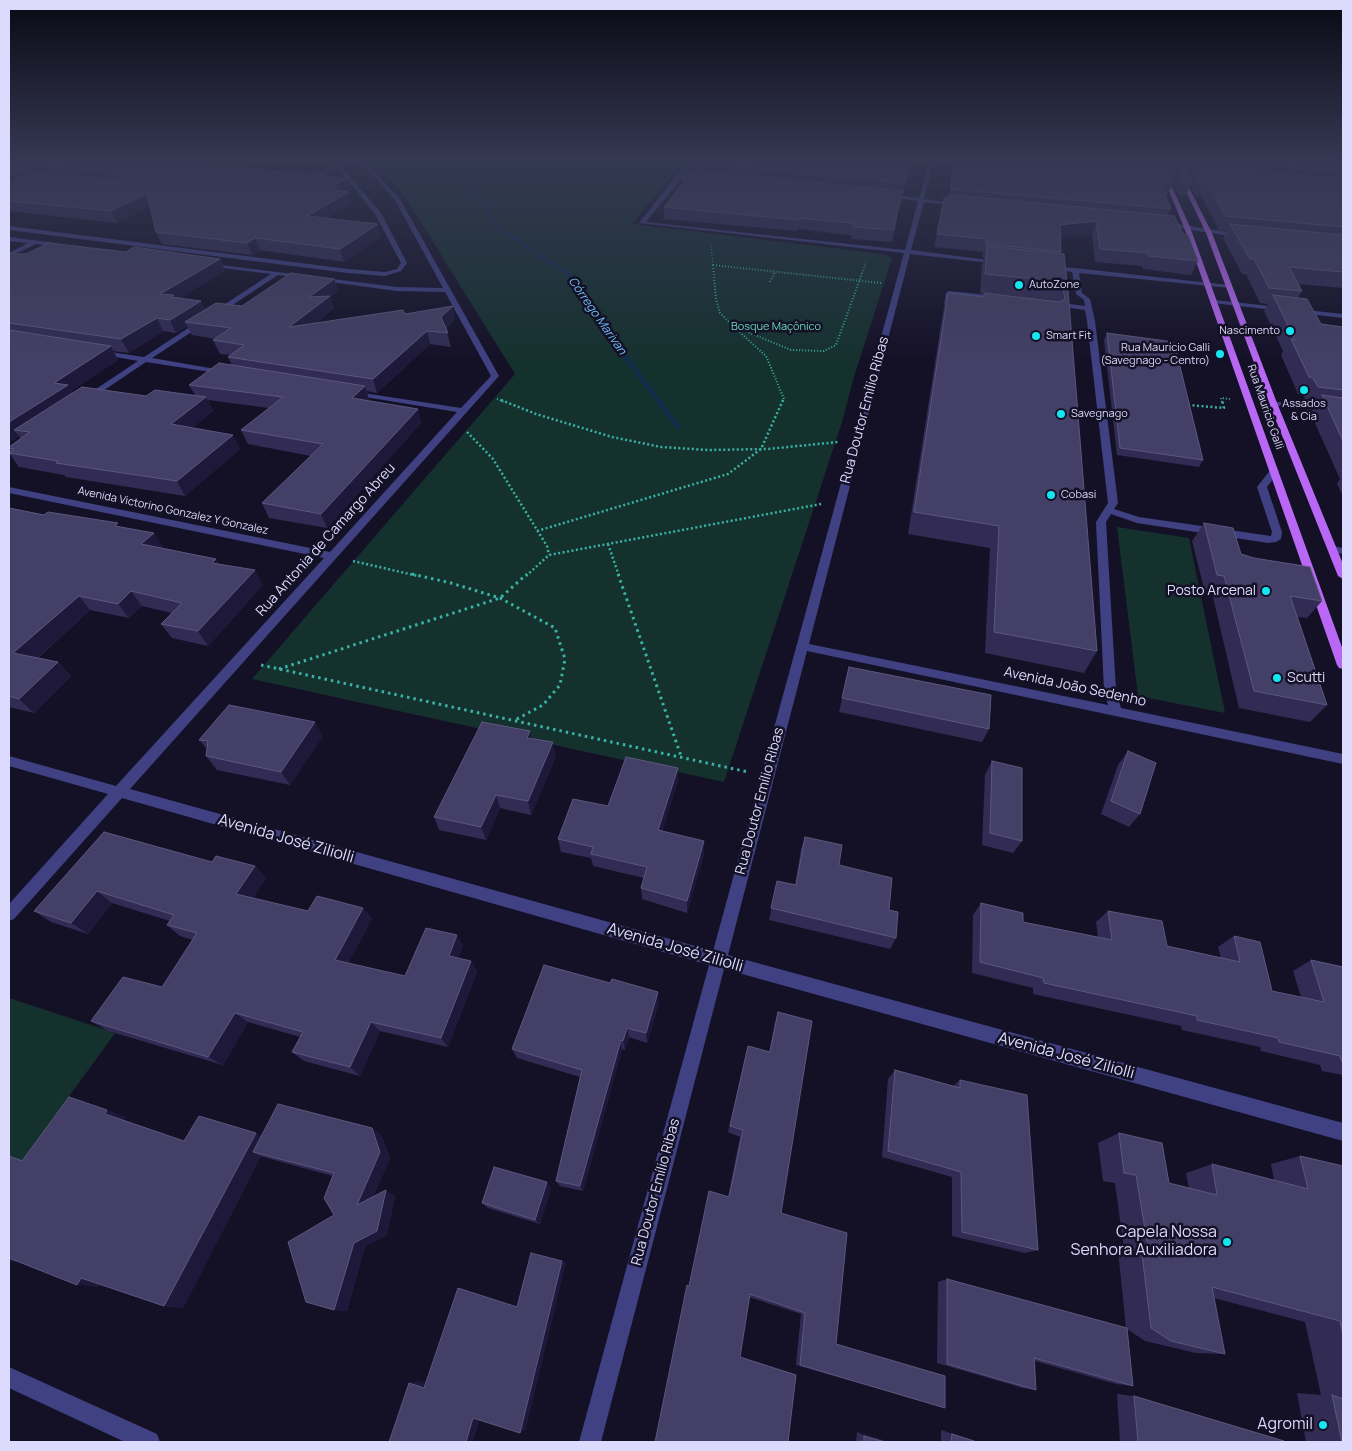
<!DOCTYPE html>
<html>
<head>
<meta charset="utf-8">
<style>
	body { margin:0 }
	#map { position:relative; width:1352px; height:1451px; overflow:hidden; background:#141127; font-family:Manrope,sans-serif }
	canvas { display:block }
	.frame { position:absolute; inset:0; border:10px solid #dcdafd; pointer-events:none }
</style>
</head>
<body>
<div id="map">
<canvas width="1352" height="1451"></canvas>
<div class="frame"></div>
</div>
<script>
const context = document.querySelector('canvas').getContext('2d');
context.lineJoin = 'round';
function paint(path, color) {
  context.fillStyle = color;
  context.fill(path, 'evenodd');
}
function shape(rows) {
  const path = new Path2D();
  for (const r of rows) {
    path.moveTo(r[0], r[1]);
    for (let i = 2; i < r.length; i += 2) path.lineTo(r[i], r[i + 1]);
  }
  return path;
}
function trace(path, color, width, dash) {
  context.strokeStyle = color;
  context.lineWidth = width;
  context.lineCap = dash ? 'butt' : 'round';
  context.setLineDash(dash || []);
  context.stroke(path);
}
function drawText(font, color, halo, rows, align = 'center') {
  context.font = font + ' Manrope,sans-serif';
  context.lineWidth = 5;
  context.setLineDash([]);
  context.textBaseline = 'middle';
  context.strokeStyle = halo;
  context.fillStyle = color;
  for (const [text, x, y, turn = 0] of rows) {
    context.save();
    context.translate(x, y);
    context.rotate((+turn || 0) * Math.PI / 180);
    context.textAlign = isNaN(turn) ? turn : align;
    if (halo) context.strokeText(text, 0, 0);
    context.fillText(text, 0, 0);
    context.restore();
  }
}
paint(shape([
	[371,160,684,160,632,224,884,254,892,258,853,380,842,422,724,782,252,679,515,374,404,195],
	[1117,527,1189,538,1225,713,1138,696],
	[9,998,115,1033,9,1179]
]), '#15312e');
paint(shape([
	[437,160,440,160,469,179,497,225,574,276,621,347,680,426,680,428,676,428,617,349,570,278,494,227,467,181,437,160]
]), '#122a4b');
trace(shape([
	[711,246,713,266],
	[713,265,722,266],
	[865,266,866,262]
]), '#38b3a5', 1, [1, 2]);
trace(shape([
	[713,265,716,299,720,313,733,326,791,350,824,351,836,345,865,265],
	[713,265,881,283],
	[770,282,775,272],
	[733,326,766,356,784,399,783,402],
	[497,399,504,402],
	[1222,402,1221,398,1230,399]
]), '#38b3a5', 2, [1, 2]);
trace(shape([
	[501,400,536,414,612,437,661,447,708,450,768,449,838,442],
	[1188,405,1224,408,1222,400],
	[467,432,493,459,547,546,549,555],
	[537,531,728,474,761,449,783,400],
	[608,544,619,576],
	[353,561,418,576],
	[526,576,549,555,821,504]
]), '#38b3a5', 2.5, [2, 2.5]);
trace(shape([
	[412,574,451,583,500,598,555,628,565,659,560,685,543,705,515,720],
	[618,574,681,756],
	[261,665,748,772],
	[279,669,500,598,527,574]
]), '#38b3a5', 3, [2.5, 4]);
paint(shape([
	[332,160,336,160,381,213,407,263,401,271,385,276,348,273,9,230,9,226,348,269,385,272,397,269,401,263,375,214,338,168,325,175,308,174,333,168,335,165,332,160],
	[359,160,363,160,400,199,499,376,130,789,713,951,904,253,639,223,676,176,691,160,695,160,683,176,700,177,702,180,681,179,646,222,905,250,918,201,884,196,887,194,919,198,930,160,934,160,924,199,962,204,959,206,924,202,911,250,1003,262,1000,264,910,254,809,644,1108,705,1104,690,1096,522,1108,503,1087,321,1085,310,1051,305,1051,303,1053,302,1085,306,1084,300,1076,294,1072,272,1047,268,1050,266,1075,268,1228,285,1231,287,1230,288,1079,273,1082,293,1090,299,1095,321,1118,503,1114,509,1139,517,1271,536,1272,532,1257,487,1271,469,1274,468,1279,471,1267,487,1282,532,1281,539,1276,542,1268,543,1137,523,1111,514,1106,522,1116,690,1121,708,1343,754,1343,764,807,651,728,955,1343,1123,1343,1141,724,969,601,1442,579,1442,709,965,122,798,14,919,9,921,9,904,108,794,9,766,9,756,116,786,324,558,9,493,9,487,330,552,457,412,353,395,350,395,350,391,461,408,491,376,445,292,397,291,278,275,152,358,227,371,231,373,230,375,146,362,88,401,81,399,138,361,99,354,96,354,96,350,144,357,271,274,207,266,204,264,205,263,397,287,443,288,395,200,359,160],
	[946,160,960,160,973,162,970,164,948,161,946,160],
	[1163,222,1242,234,1245,236,1242,238,1161,225,1163,222],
	[9,237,63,244,66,246,63,248,36,244,9,257,9,253,28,243,9,241,9,237],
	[949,291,999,296,1002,298,999,300,952,295,951,303,956,305,947,307,944,305,946,293,949,291],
	[1215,300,1343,314,1343,318,1213,303,1212,302,1215,300],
	[1270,401,1343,410,1343,414,1273,405,1269,403,1270,401],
	[1333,546,1343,548,1343,554,1329,551,1329,547,1333,546],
	[9,1367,157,1434,160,1442,125,1442,9,1388,9,1367]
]), '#3f4183');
paint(shape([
	[1156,160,1160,160,1190,227,1343,650,1343,669,1339,668,1337,665,1184,227,1156,160],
	[1171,160,1175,160,1212,233,1277,403,1343,564,1343,579,1338,576,1269,403,1206,233,1171,160]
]), '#b968f6');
paint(shape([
	[9,160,348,178,351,189,347,191,352,203,327,218,381,236,344,262,260,250,252,255,162,244,156,232,150,207,117,223,9,211],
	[20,174,28,175,22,177],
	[911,160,900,210,898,210,892,242,851,239,852,236,849,235,798,229,797,231,664,219,664,207,682,185,682,179,694,171,694,163],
	[953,160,1343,160,1343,288,1298,284,1302,291,1298,298,1321,324,1343,327,1343,497,1337,483,1340,479,1310,412,1315,405,1307,404,1303,394,1298,394,1281,355,1283,351,1264,311,1268,304,1260,303,1246,274,1242,274,1223,238,1227,231,1219,230,1201,196,1195,196,1190,186,1186,195,1178,195,1172,178,1168,173,1173,183,1168,194,1164,194,1171,209,1168,216,1183,234,1198,261,1191,275,1143,269,1142,266,1095,262,1092,234,1061,237,1061,254,1067,282,1064,289,1097,651,1084,673,985,653,990,548,908,534,943,312,948,293,983,297,984,293,1059,301,980,293,982,264,984,257,982,257,983,252,934,247,944,198,949,196],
	[1164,165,1168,172,1162,171],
	[126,252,220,259,225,271,180,298,201,301,205,310,242,306,334,279,338,291,330,297,334,308,316,323,405,314,455,319,446,329,451,347,430,344,377,393,367,391,369,400,368,401,418,409,421,423,327,528,269,518,262,503,311,456,248,444,241,430,269,408,208,400,213,411,192,428,240,449,185,496,66,477,64,475,19,467,9,453,10,452,9,449,9,447,21,439,19,436,10,442,9,442,9,254],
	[187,326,192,335,216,339,213,340,220,354,230,355,228,357,232,365,189,385,195,395,146,396,73,393,71,391,118,360,113,351,129,353,163,331,176,333],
	[1107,333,1203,460,1199,467,1117,455,1104,340],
	[9,508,44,515,120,527,163,547,162,548,219,564,263,585,208,646,172,638,161,624,172,613,142,606,129,618,90,610,38,658,58,662,71,676,34,713,9,707],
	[1204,523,1241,554,1322,601,1307,618,1298,617,1327,705,1310,722,1239,708,1212,593,1205,592,1192,541],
	[849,667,989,729,982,742,839,712],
	[323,736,290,785,217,770,206,756,207,749,199,740],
	[531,738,556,756,531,815,500,808,486,840,439,830,434,817],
	[1128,751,1140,814,1129,827,1101,814,1118,765],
	[992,761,1022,841,1013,853,982,845,985,775],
	[678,768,678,781,662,831,704,854,687,913,642,899,641,888,644,878,593,866,591,858,561,852,558,839,608,806],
	[104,832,212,862,255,866,266,878,253,898,308,911,363,908,372,919,348,963,405,976,463,946,458,958,471,961,477,972,448,1047,380,1031,360,1076,304,1061,292,1052,300,1037,248,1022,223,1065,108,1031,91,1021,162,987,193,940,180,936,167,925,170,921,112,903,88,934,51,922,34,911],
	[805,837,839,865,889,910,896,938,890,949,769,920,777,881,795,885,801,849],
	[981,903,1023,922,1098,937,1096,922,1108,911,1167,946,1221,958,1218,947,1234,936,1272,991,1301,997,1293,971,1311,960,1343,967,1343,1075,1322,1071,1320,1065,1261,1051,1260,1047,1182,1030,1181,1026,1033,994,1033,988,972,973,973,915],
	[659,1002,647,1043,629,1037,625,1050,622,1049,583,1191,560,1186,556,1181,580,1077,517,1058,512,1049],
	[778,1012,781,1213,836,1344,945,1408,796,1365,801,1314,749,1297,740,1357,788,1442,689,1286,728,1197,740,1137,728,1132,748,1046,769,1052,775,1022],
	[895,1070,953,1086,960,1080,1038,1250,1025,1253,952,1236,952,1177,882,1157,888,1079],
	[125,1117,123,1120,184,1141,372,1128,381,1135,390,1158,373,1197,395,1196,387,1235,365,1246,347,1311,334,1310,334,1215,333,1176,267,1158,261,1156,183,1308,164,1306,100,1284,98,1287,20,1262,9,1261,9,1156,23,1160],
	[1119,1133,1169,1183,1189,1188,1186,1173,1212,1164,1274,1180,1271,1164,1300,1156,1343,1166,1343,1442,1306,1442,1297,1393,1321,1395,1305,1322,1214,1298,1225,1354,1196,1353,1145,1341,1127,1329,1133,1386,1116,1384,1035,1361,1036,1390,1023,1388,937,1363,938,1282,947,1279,1126,1328,1118,1250,1124,1249,1115,1183,1103,1181,1098,1143],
	[547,1182,551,1188,540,1224,488,1208,482,1203],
	[1117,1394,1134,1396,1285,1442,1120,1442],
	[941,1430,978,1442,941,1442],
	[857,1432,889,1442,856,1442]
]), '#322c54');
paint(shape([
	[18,171,25,182,9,188,9,175],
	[348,178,351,189,339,196,349,192,352,203,311,228,307,216,331,187],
	[147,194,152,206,117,223,111,211],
	[1096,221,1092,234,1056,238,1060,225],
	[378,224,381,236,344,262,340,249],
	[255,238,260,250,252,255,247,243],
	[220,259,225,271,176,301,160,294],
	[334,279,338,291,330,297,334,308,294,340,289,327,309,297],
	[201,301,207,314,185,322,187,326,176,333,170,320],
	[453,306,455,319,444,330,441,317],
	[157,318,163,331,129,353,121,339],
	[427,331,430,344,377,393,373,379],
	[111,346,118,360,71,391,76,399,14,430,19,436,10,442,9,440,9,422,54,383],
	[365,386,369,400,356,412,352,398],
	[206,397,213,411,179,439,171,424],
	[418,409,421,423,327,528,321,514],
	[233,435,240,449,185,496,177,481],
	[154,533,163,547,151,558,141,544],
	[216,559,225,574,212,563],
	[255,570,263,585,208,646,198,631],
	[131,591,142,606,129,618,118,604],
	[79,596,90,610,27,667,13,653],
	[58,662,71,676,34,713,19,699],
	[315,722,323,736,290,785,281,772],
	[530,731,533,745,527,738],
	[553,742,556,756,531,815,528,801],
	[678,768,678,781,659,843,658,830],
	[496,795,500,808,486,840,481,827],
	[704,841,704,854,687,913,687,901],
	[255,866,266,878,248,906,236,894],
	[97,891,112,903,88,934,71,923],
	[363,908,372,919,344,970,335,960],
	[457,935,463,946,455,967,449,956],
	[471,961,477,972,448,1047,441,1038],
	[658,992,659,1002,647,1043,646,1033],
	[235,1013,248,1022,223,1065,208,1057],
	[371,1022,380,1031,360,1076,350,1067],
	[627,1028,629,1037,625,1050,623,1041],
	[621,1040,622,1049,583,1191,580,1186],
	[107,1110,125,1117,123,1121,105,1114],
	[372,1128,381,1135,390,1158,368,1209,357,1205],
	[256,1133,269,1140,253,1152,261,1156,183,1308,164,1306],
	[547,1182,551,1188,540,1224,535,1220],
	[386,1190,395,1196,387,1235,365,1246,347,1311,334,1310,354,1243],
	[9,1257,27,1263,9,1261],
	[562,1261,566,1263,526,1429,520,1433],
	[81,1278,102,1280,98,1287,77,1285],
	[419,1381,434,1386,424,1388,409,1383],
	[481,1416,473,1442,466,1442,473,1418],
	[857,1432,889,1442,885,1442,864,1436]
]), '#1e193a');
const building = shape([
	[9,160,166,160,348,178,331,187,337,188,333,190,349,192,307,216,378,224,340,249,255,238,247,243,156,232,147,194,111,211,9,201,9,182,33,173,116,181,122,176,117,173,9,163,9,160],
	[697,160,911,160,905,183,694,163,697,160],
	[954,160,1033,160,1168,172,1173,183,1160,182,1171,209,951,189,954,160],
	[1137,160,1165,160,1165,162,1137,160],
	[1174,160,1181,160,1192,182,1183,181,1177,165,1174,160],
	[1202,160,1343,160,1343,172,1202,160],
	[1192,166,1343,179,1343,227,1225,216,1207,183,1201,183,1192,166],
	[9,170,18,171,9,175,9,170],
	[689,171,903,191,902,198,900,198,894,230,853,227,854,224,851,223,799,218,798,220,664,207,686,179,682,179,689,171],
	[951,195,1174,216,1183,234,1188,235,1198,261,1149,256,1148,253,1100,249,1096,221,1060,225,1061,252,986,244,986,239,937,234,944,198,951,195],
	[1230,224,1343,235,1343,272,1289,267,1302,291,1269,288,1254,259,1250,259,1230,224],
	[49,243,126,252,134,247,220,259,160,294,174,295,171,297,201,301,170,320,157,318,121,339,9,323,9,254,26,254,49,243],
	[987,246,1064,254,1067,282,985,274,987,246],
	[291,273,334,279,309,297,330,296,289,327,403,310,405,314,453,306,441,317,448,333,427,331,373,379,228,357,244,345,213,340,231,328,185,322,216,303,242,306,291,273],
	[1063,289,1068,290,1097,651,994,632,999,526,914,512,948,293,984,297,984,293,1059,302,1065,299,1063,289],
	[1273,295,1307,299,1321,324,1343,327,1343,390,1318,387,1313,378,1309,377,1291,339,1295,340,1273,295],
	[9,330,111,346,54,383,68,385,9,422,9,330],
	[1107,333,1174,342,1203,460,1120,448,1107,333],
	[219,363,365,386,352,398,418,409,321,514,262,503,323,444,241,430,283,397,189,385,219,363],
	[82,387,146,396,155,390,206,397,171,424,233,435,177,481,56,463,58,461,9,453,14,449,9,448,9,447,30,432,14,430,82,387],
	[1322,395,1343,398,1343,441,1322,395],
	[9,508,44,515,48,512,118,523,115,526,154,533,141,544,216,559,212,563,255,570,198,631,161,624,182,603,131,591,118,604,79,596,13,653,58,662,19,699,9,696,9,508],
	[1204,523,1233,528,1241,554,1254,558,1310,567,1322,601,1290,596,1327,705,1254,691,1224,576,1217,575,1204,523],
	[849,667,991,695,989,729,842,698,849,667],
	[229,705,315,722,281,772,206,756,208,741,199,740,229,705],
	[482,722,530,731,527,738,553,742,528,801,496,795,481,827,434,817,482,722],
	[1128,751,1156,763,1140,814,1111,801,1128,751],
	[626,757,678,768,658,830,704,841,687,901,641,888,647,867,591,854,593,847,558,839,573,799,608,806,626,757],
	[992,761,1022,768,1022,841,990,833,992,761],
	[104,832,212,862,216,856,255,866,236,894,308,911,317,896,363,908,335,960,405,976,426,928,457,935,449,956,471,961,441,1038,371,1022,350,1067,292,1052,303,1032,235,1013,208,1057,91,1021,123,977,162,987,197,933,167,925,174,915,97,891,71,923,34,911,104,832],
	[805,837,842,845,839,865,892,878,889,910,898,912,896,938,771,908,777,881,796,885,805,837],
	[981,903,1023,913,1023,922,1112,940,1108,911,1162,921,1167,946,1240,962,1234,936,1260,942,1272,991,1324,1002,1311,960,1343,967,1343,1062,1342,1062,1340,1056,1279,1042,1278,1038,1197,1020,1197,1016,1044,983,1043,978,980,962,981,903],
	[544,965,610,983,612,979,658,992,646,1033,627,1028,623,1041,621,1040,580,1186,556,1181,582,1070,512,1049,544,965],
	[778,1012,812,1021,781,1213,847,1233,836,1344,945,1376,945,1408,800,1365,805,1313,750,1294,740,1357,796,1375,788,1442,655,1442,687,1285,689,1286,709,1191,729,1197,743,1130,730,1126,748,1046,770,1052,778,1012],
	[895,1070,960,1088,960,1080,1027,1095,1038,1250,962,1232,961,1172,888,1151,895,1070],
	[69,1097,107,1110,105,1114,184,1141,199,1116,256,1133,164,1306,81,1278,77,1285,9,1258,9,1156,22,1161,69,1097],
	[278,1104,372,1128,380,1152,357,1205,386,1190,377,1231,354,1243,334,1310,306,1302,288,1242,334,1215,324,1198,334,1173,253,1152,278,1104],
	[1119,1133,1162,1143,1169,1183,1217,1195,1212,1164,1308,1189,1300,1156,1343,1166,1343,1335,1340,1321,1212,1287,1225,1354,1171,1341,1151,1328,1141,1246,1148,1247,1136,1175,1124,1173,1119,1133],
	[494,1167,547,1182,535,1220,482,1203,494,1167],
	[531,1253,562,1261,520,1433,473,1418,466,1442,389,1442,409,1383,424,1388,458,1288,517,1307,531,1253],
	[947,1279,1127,1328,1133,1386,1034,1358,1036,1390,947,1364,947,1279],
	[1332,1395,1343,1399,1343,1442,1342,1442,1332,1395],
	[1134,1396,1284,1441,1285,1442,1138,1442,1134,1396],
	[952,1434,977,1442,951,1442,952,1434],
	[864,1436,885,1442,864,1442,864,1436]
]);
paint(building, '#443f66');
trace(building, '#5c577e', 1);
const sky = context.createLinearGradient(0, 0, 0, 363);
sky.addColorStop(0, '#0b0915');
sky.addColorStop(0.44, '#343852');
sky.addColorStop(1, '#34385200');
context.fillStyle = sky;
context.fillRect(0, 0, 1352, 363);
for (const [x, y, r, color] of [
	[1019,285,5,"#12e7f1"],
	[1290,331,5,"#12e7f1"],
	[1036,336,5,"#12e7f1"],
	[1220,354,5,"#12e7f1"],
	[1304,390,5,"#12e7f1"],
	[1061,414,5,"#12e7f1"],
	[1051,495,5,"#12e7f1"],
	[1266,591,5,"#12e7f1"],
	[1277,678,5,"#12e7f1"],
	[1227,1242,5,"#12e7f1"],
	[1323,1425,5,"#12e7f1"]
]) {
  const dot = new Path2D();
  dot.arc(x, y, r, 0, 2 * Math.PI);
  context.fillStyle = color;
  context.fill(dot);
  trace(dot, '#141127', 2);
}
drawText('11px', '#dcdafd', '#141127', [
	["AutoZone",1029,285],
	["Nascimento",1280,331,"right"],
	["Smart Fit",1046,336],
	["Rua Maurício Galli",1210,348,"right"],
	["(Savegnago - Centro)",1210,361,"right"],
	["Assados",1304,404,"center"],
	["& Cia",1304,417,"center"],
	["Savegnago",1071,414],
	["Cobasi",1061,495]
], 'left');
drawText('11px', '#69d9b7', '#141127', [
	["Bosque Maçônico",776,327]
]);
drawText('11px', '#dcdafd', '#141127', [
	["Rua Mauricio Galli",1265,407,71],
	["Avenida Victorino Gonzalez Y Gonzalez",173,511,12]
]);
drawText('italic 12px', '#6ebff6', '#141127', [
	["Córrego Marivan",597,316,55]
]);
drawText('14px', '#dcdafd', '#141127', [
	["Rua Doutor Emílio Ribas",865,410,-75],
	["Rua Antonia de Camargo Abreu",326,540,-48],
	["Avenida João Sedenho",1075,687,12],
	["Rua Doutor Emílio Ribas",760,801,-75],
	["Rua Doutor Emílio Ribas",656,1192,-75]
]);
drawText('14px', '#dcdafd', '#141127', [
	["Posto Arcenal",1256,591],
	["Scutti",1287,678,"left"]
], 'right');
drawText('16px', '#dcdafd', '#141127', [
	["Avenida José Ziliolli",286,839,16],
	["Avenida José Ziliolli",675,948,16],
	["Avenida José Ziliolli",1066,1056,15]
]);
drawText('16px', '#dcdafd', '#141127', [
	["Capela Nossa",1217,1233],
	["Senhora Auxiliadora",1217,1251],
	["Agromil",1313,1425]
], 'right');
</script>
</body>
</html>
